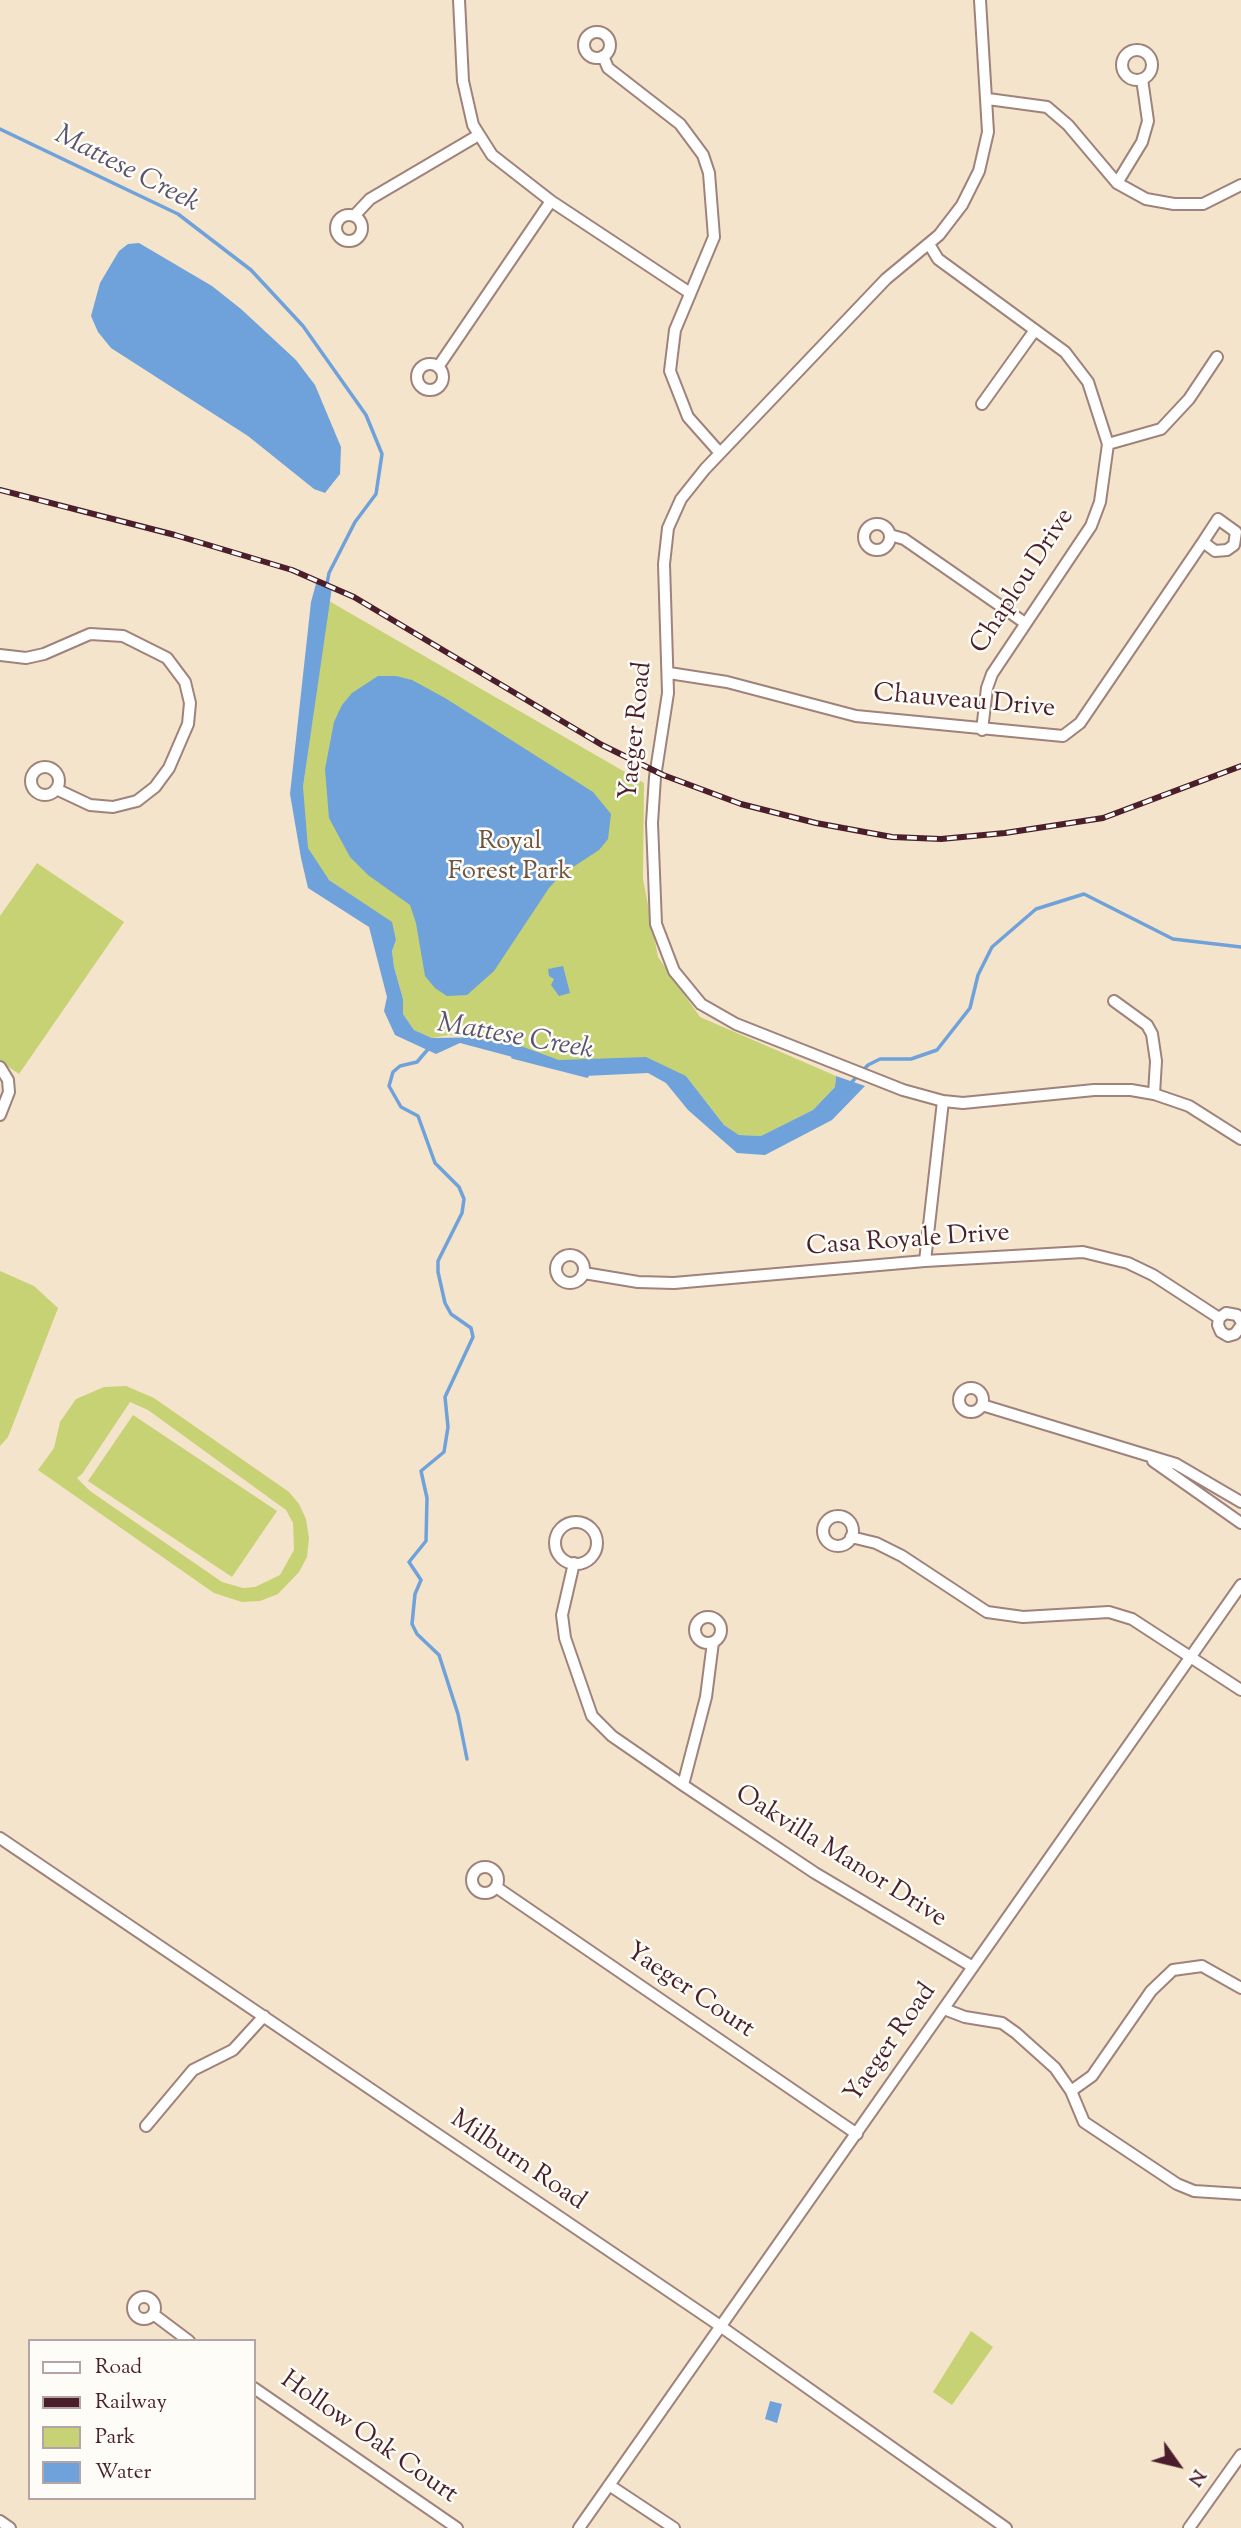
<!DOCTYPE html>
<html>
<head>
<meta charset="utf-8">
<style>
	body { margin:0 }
	#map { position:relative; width:1241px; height:2528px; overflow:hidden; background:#f4e4cb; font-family:"Sorts Mill Goudy",serif }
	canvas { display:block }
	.legend { position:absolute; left:28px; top:2339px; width:228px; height:161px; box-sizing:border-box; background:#fdfcf7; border:2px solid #b5a4a5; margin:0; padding:9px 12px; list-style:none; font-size:21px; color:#4a1f2b }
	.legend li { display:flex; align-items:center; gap:14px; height:35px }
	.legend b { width:35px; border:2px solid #b5a4a5 }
	.north { position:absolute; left:1143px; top:2430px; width:70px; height:70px; -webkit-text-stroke:5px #fdfcf7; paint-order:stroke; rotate:124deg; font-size:19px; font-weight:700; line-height:28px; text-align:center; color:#4a1f2b }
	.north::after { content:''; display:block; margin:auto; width:24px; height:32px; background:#4a1f2b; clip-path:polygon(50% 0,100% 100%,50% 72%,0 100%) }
</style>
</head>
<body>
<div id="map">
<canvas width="1241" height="2528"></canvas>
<ul class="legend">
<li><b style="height:9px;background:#fff"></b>Road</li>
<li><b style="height:9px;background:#4a1f2b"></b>Railway</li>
<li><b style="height:19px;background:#c6d274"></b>Park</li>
<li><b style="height:19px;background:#6fa1da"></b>Water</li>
</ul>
<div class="north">N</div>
</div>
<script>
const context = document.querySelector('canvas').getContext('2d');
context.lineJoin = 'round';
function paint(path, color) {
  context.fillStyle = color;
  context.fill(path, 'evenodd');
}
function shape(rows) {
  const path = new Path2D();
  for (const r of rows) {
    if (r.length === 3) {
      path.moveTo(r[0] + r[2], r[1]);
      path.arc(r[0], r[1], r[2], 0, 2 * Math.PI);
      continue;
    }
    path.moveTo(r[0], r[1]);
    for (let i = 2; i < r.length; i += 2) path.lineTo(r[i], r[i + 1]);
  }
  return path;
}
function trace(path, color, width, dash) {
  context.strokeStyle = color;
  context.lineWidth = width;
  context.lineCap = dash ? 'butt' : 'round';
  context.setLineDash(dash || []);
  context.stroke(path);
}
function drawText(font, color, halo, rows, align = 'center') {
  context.font = font + ' "Sorts Mill Goudy",serif';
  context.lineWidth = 5;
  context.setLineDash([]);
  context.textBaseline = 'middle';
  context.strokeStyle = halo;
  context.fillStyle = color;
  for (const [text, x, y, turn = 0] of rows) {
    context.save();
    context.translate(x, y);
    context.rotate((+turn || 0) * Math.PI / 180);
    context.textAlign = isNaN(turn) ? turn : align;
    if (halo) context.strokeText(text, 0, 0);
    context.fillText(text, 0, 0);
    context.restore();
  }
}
paint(shape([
	[329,601,644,783,643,879,658,957,700,1017,836,1076,835,1087,813,1110,761,1136,739,1135,724,1125,686,1076,588,1061,559,1060,531,1051,449,1035,432,1038,414,1030,403,1014,403,999,394,967,392,951,396,940,391,922,329,880,303,850,303,787],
	[37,863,124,922,19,1074,0,1061,0,916],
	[0,1271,34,1286,58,1308,8,1437,0,1446],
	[126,1386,154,1398,289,1492,299,1504,306,1519,309,1538,307,1557,299,1572,278,1594,260,1601,242,1602,214,1593,38,1470,54,1448,60,1422,76,1399,104,1387],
	[130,1402,148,1410,286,1510,293,1523,294,1550,280,1575,255,1587,243,1588,222,1582,90,1491,77,1478,82,1474],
	[133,1415,277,1511,232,1577,88,1481],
	[971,2331,993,2347,952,2405,933,2392]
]), '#c6d274');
paint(shape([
	[139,243,212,286,241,309,296,360,315,385,341,447,340,474,325,493,314,489,248,436,111,348,98,332,91,316,100,283,119,251,128,244],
	[317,580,332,587,303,787,308,848,329,880,392,922,396,940,392,951,394,967,403,999,403,1014,414,1030,432,1038,496,1037,559,1060,646,1057,686,1076,724,1125,739,1135,761,1136,813,1110,835,1087,836,1076,865,1086,832,1120,765,1155,737,1153,688,1110,666,1083,648,1073,584,1076,460,1043,436,1054,395,1035,384,1011,387,997,369,927,308,888,301,858,290,794,311,602],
	[378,676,396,676,412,680,445,698,593,792,611,814,608,839,599,850,561,875,549,888,494,971,467,995,447,996,435,988,425,976,416,923,410,905,368,875,350,857,329,818,325,769,334,722,342,705,352,693],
	[563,966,570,993,559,996,551,985,554,979,549,976,548,969],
	[770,2401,782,2404,777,2423,765,2419]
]), '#6fa1da');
trace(shape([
	[0,129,178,214,251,270,303,326,366,415,382,454,376,494,355,522,329,573,326,589],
	[429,1048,417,1062,400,1066,393,1072,389,1086,401,1107,418,1116,435,1163,459,1187,464,1199,462,1213,438,1261,438,1272,445,1303,451,1314,471,1328,473,1337,445,1397,448,1427,444,1452,421,1471,427,1498,426,1541,409,1562,421,1580,415,1594,412,1624,417,1634,439,1655,458,1714,467,1759],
	[513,1057,587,1076],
	[849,1085,868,1065,880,1059,911,1059,937,1050,970,1008,978,975,992,947,1036,909,1084,894,1173,939,1241,947]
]), '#6fa1da', 3.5);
const minor = shape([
	[459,0,463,81,473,125,492,155,551,201,690,293],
	[980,0,988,132,979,171,962,205,939,235,886,279,705,469,681,499,668,528,664,564,668,693,655,777,652,823,656,924,674,971,701,1004,736,1024,903,1090,943,1101,963,1103,1094,1090,1131,1090,1154,1094,1189,1106,1241,1139],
	[597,45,13],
	[1137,65,15],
	[603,56,608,68,680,124,703,155,709,173,714,237,675,330,670,371,688,417,720,453],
	[988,99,1047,107,1068,125,1117,183,1146,199,1174,204,1203,204,1241,185],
	[1117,183,1142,142,1148,121,1142,79],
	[349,228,13],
	[354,216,370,199,477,136],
	[929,244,938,259,1065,352,1088,382,1108,444,1100,502,1091,526,992,674,987,688,982,730],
	[430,377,13],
	[438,367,551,201],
	[982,404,1035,330],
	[1108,444,1161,429,1189,399,1217,357],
	[877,537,13],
	[890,535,904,539,1025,623],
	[0,655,26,658,44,654,90,634,123,636,167,658,185,682,190,703,188,724,169,768,155,787,137,801,113,807,90,805,56,789],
	[669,673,727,682,856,716,1063,736,1080,723,1203,542,1218,519,1236,532,1234,545,1227,550,1215,551,1203,542],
	[45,781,14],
	[1114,1001,1147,1025,1152,1034,1156,1061,1154,1094],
	[0,1067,8,1080,9,1092,0,1115],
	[570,1269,14],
	[925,1261,943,1101],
	[584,1273,638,1282,674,1283,925,1261,1083,1252,1128,1263,1153,1275,1219,1318],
	[1241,1321,1237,1315,1226,1313,1219,1318,1218,1325,1221,1332,1228,1336,1235,1334,1241,1326],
	[971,1400,12],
	[982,1405,1176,1464,1241,1502],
	[1153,1461,1241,1523],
	[838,1531,15],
	[576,1543,21],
	[851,1537,876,1543,902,1556,987,1612,1023,1617,1109,1612,1132,1619,1241,1690],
	[574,1563,562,1615,565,1638,592,1716,612,1736,683,1785,815,1873,973,1967],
	[708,1630,13],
	[683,1785,706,1697,713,1642],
	[0,1838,713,2321,1006,2528],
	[485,1880,13],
	[496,1887,857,2134],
	[944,2009,965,2017,1002,2023,1016,2033,1055,2068,1071,2091,1084,2122,1177,2184,1194,2191,1241,2194],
	[1071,2091,1092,2076,1151,1991,1173,1970,1202,1966,1241,1988],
	[146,2126,193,2070,233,2050,264,2016],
	[144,2308,11],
	[153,2314,189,2341],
	[254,2388,457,2528],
	[609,2485,674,2528],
	[0,2521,10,2528],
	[579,2528,1241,1585],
	[1189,2528,1241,2455]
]);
trace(minor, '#9f827b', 14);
trace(minor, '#fff', 10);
const rail = shape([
	[0,490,175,535,292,570,354,597,602,745,663,775,741,804,816,823,892,837,941,839,1005,833,1103,818,1241,766]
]);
trace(rail, '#4a1f2b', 6);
trace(rail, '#fdfcf7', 3.5, [10]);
drawText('26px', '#4a1f2b', '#fdfcf7', [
	["Chaplou Drive",1024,582,-57],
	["Chauveau Drive",964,703,5],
	["Yaeger Road",638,731,-84],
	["Casa Royale Drive",908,1242,-4],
	["Oakvilla Manor Drive",840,1858,32],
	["Yaeger Court",689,1992,34],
	["Yaeger Road",892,2044,-55],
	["Milburn Road",517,2162,34],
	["Hollow Oak Court",368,2439,35]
]);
drawText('26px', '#6f5541', '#fdfcf7', [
	["Royal",510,844],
	["Forest Park",510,874]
]);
drawText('italic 28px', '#595371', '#fdfcf7', [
	["Mattese Creek",126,171,27],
	["Mattese Creek",515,1039,10]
]);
</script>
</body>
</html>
